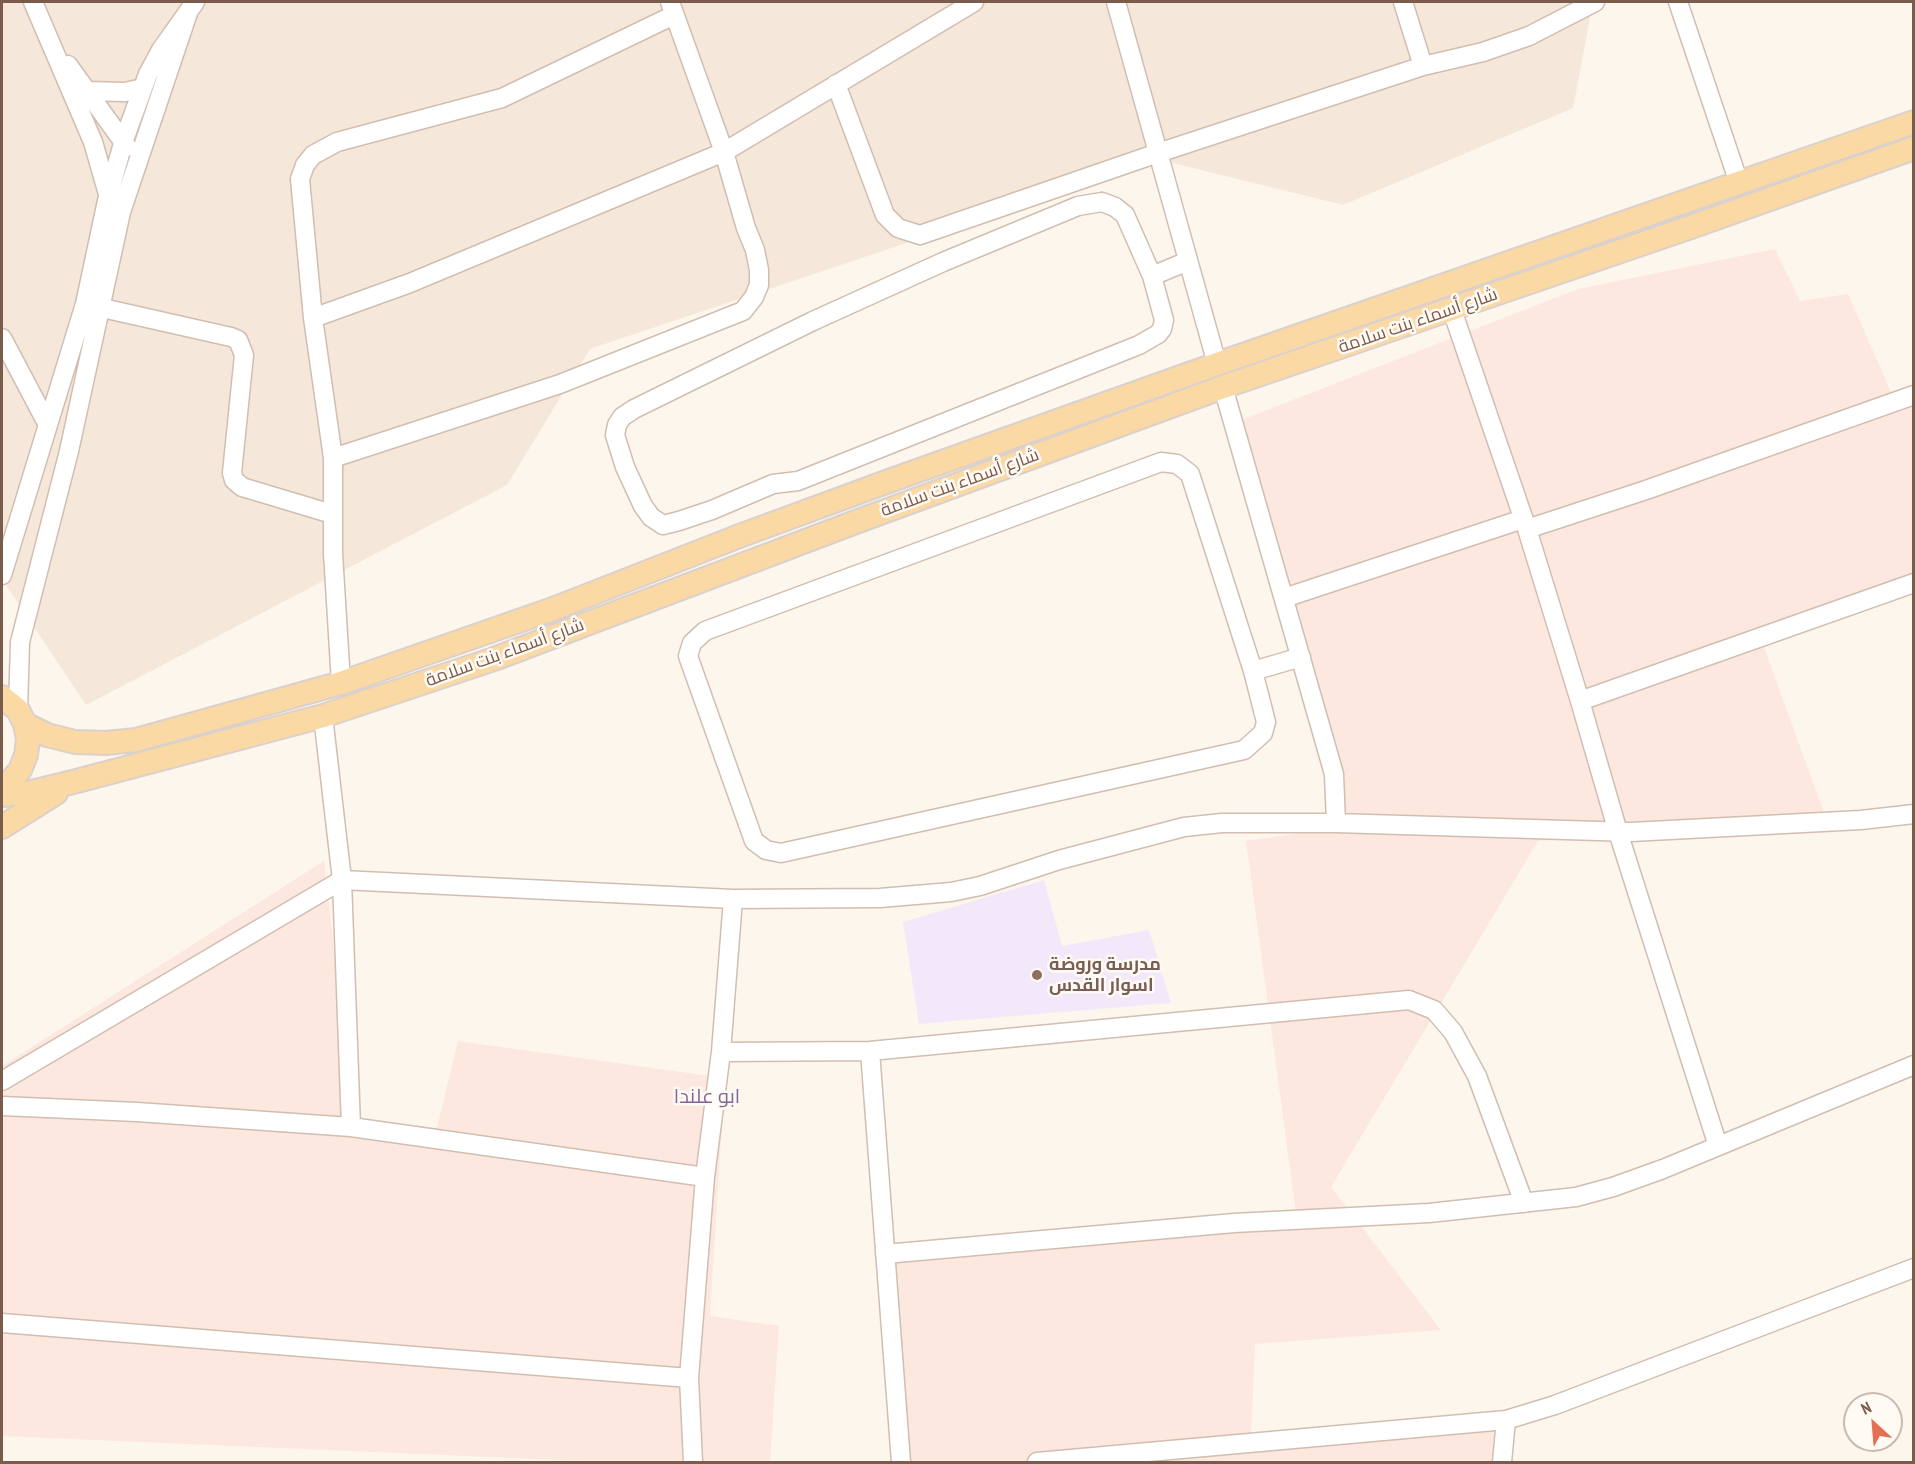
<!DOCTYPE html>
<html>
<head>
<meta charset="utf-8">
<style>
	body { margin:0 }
	#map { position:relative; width:1915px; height:1464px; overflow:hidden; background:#fdf6ec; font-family:"PT Sans Narrow",sans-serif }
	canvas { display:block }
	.frame { position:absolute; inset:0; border:3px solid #7a5c4d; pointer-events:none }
	.north { position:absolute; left:1843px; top:1392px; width:60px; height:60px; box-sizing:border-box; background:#fffaf3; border:2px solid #cabbb1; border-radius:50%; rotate:334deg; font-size:16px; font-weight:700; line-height:24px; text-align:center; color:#7a5c4d }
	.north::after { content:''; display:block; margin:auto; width:21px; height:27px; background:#e76f51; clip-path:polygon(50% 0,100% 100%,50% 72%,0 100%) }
</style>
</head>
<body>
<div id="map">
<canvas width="1915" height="1464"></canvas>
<div class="frame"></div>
<div class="north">N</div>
</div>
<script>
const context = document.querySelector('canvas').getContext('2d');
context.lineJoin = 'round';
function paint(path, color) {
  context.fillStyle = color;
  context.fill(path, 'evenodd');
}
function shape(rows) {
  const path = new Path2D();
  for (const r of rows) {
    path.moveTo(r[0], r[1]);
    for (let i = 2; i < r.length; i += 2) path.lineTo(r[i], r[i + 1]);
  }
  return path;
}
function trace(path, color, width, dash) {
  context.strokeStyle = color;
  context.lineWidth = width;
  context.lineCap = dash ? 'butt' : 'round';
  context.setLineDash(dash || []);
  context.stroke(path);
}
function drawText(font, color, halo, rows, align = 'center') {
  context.font = font + ' "PT Sans Narrow",Cairo,sans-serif';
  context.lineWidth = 5;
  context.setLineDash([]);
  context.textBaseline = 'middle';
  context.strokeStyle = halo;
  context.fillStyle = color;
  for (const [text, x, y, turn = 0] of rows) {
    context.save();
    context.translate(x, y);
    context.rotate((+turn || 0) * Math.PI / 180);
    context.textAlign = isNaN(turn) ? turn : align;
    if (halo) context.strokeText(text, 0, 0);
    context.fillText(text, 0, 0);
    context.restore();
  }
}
paint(shape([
	[2,2,1593,2,1573,108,1343,205,1157,159,590,349,507,485,86,705,2,579]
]), '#f5e8da');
paint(shape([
	[1775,249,1800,301,1848,294,1898,408,1913,403,1914,585,1762,642,1827,821,1538,841,1331,1187,1441,1330,1255,1344,1251,1436,1480,1414,1515,1462,903,1462,886,1254,1296,1213,1246,841,1350,826,1226,426,1578,289],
	[324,861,353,1118,437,1128,458,1041,725,1078,710,1316,779,1326,770,1462,605,1462,2,1436,2,1066]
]), '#fde8e0');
paint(shape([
	[1044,880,1062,946,1149,930,1171,1003,919,1024,903,922]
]), '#f3e8fa');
const minor = shape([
	[33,2,93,142,108,194],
	[1116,2,1217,364],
	[1403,2,1423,66],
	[1678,2,1739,183],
	[68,65,127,147],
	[836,84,885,215,898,228,920,235,1158,153,1423,66,1483,52,1529,36,1595,2],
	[87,91,125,92,143,88],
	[1102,202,1115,207,1125,215,1152,276,1164,320,1162,329,1158,334,1139,345,798,481,773,484,712,510,679,521,663,525,651,517,643,506,625,467,615,435,617,425,622,417,634,409,813,321,943,262,1078,206,1102,202],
	[1152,276,1188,261],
	[89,305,231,337,238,340,244,355,232,473,234,480,242,487,332,514],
	[1452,310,1527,529,1580,701,1618,832,1718,1146],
	[313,318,410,283,724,152,974,2],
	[2,338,48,425],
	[1223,387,1334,774,1336,823],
	[333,458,560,384,743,311,754,297,759,285,759,270,755,250,746,228,724,152,670,2],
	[1527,529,1646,490,1914,395],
	[2,575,85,304,108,196,124,140,148,74,161,50,195,2],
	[1284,598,1523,519],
	[1253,671,1190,474,1177,464,1161,462,705,631,692,643,688,656,754,841,766,850,781,853,1244,750,1263,733,1266,722,1253,671,1301,657],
	[341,683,333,553,333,458,313,318,300,179,305,165,313,155,337,142,502,98,674,15],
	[1580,701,1914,583],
	[18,710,20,642,69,451,121,212,188,13],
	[323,716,342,880,351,1127],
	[870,1051,901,1462],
	[721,1052,870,1051,1409,1000,1434,1010,1453,1032,1477,1076,1524,1203],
	[2,1081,342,880,733,899,880,898,951,892,980,886,1059,860,1184,827,1222,823,1336,823,1631,832,1861,820,1914,814],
	[2,1106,137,1112,351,1127,705,1177],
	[885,1254,1234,1223,1429,1213,1576,1197,1613,1187,1663,1169,1914,1065],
	[2,1323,689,1378],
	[693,1462,689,1378,705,1177,721,1052,733,899],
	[1037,1462,1506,1420,1555,1405,1914,1268],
	[1502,1462,1506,1420]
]);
const major = shape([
	[2,697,18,710,25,724,28,739,26,755,20,770,10,782,2,786],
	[25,724,47,735,75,742,106,743,136,740,341,683,553,609,742,535,889,481,1217,364,1914,122],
	[2,795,28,793,73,782,323,716,494,659,853,523,1223,387,1688,228,1914,148],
	[2,827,56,793]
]);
trace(minor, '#d1beb0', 21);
trace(major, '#dad1cd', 26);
trace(minor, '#fff', 18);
trace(major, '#fbd9a5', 22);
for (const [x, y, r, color] of [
	[1037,975,6,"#8d6e63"]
]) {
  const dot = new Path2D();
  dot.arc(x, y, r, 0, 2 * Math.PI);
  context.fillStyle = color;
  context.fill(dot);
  trace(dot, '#fffaf3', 2);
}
drawText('18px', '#7a5c4d', '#fffaf3', [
	["شارع أسماء بنت سلامة",1418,321,-19],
	["شارع أسماء بنت سلامة",960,483,-20],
	["شارع أسماء بنت سلامة",505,653,-20]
]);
drawText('bold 18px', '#785e54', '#fffaf3', [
	["مدرسة وروضة",1049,965],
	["اسوار القدس",1049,986]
], 'left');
drawText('20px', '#846695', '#fffaf3', [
	["ابو علندا",707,1097]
]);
</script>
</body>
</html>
